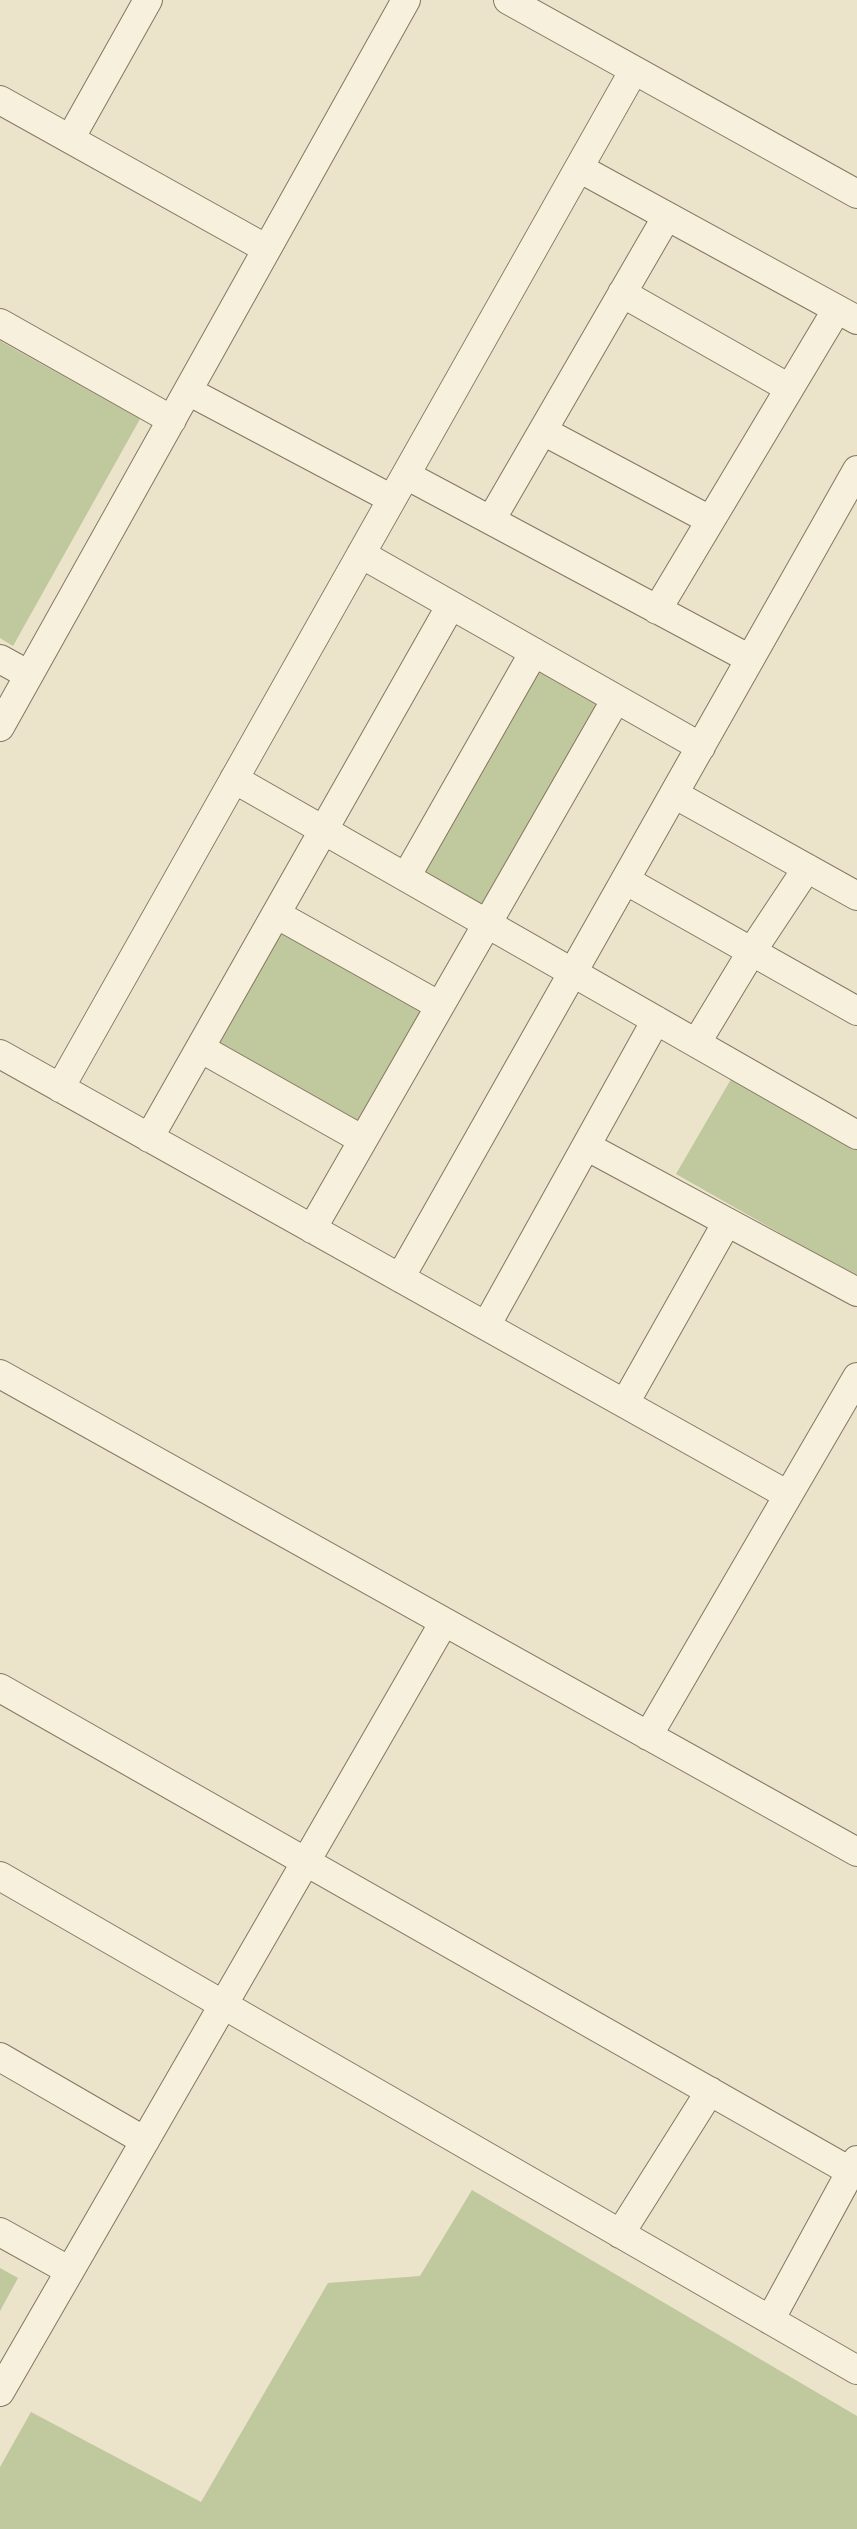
<!DOCTYPE html>
<html>
<head>
<meta charset="utf-8">
<style>
	body { margin:0 }
	canvas { display:block; background:#ebe3ca }
</style>
</head>
<body>
<canvas width="857" height="2529"></canvas>
<script>
const context = document.querySelector('canvas').getContext('2d');
context.lineJoin = 'round';
function paint(path, color) {
  context.fillStyle = color;
  context.fill(path, 'evenodd');
}
function shape(rows) {
  const path = new Path2D();
  for (const r of rows) {
    path.moveTo(r[0], r[1]);
    for (let i = 2; i < r.length; i += 2) path.lineTo(r[i], r[i + 1]);
  }
  return path;
}
function trace(path, color, width, dash) {
  context.strokeStyle = color;
  context.lineWidth = width;
  context.lineCap = dash ? 'butt' : 'round';
  context.setLineDash(dash || []);
  context.stroke(path);
}
paint(shape([
	[0,341,140,419,13,646,0,638],
	[540,666,600,700,485,906,425,873],
	[280,928,426,1010,360,1127,214,1045],
	[734,1074,857,1144,857,1277,676,1174],
	[472,2190,857,2416,857,2529,0,2529,0,2467,31,2412,201,2502,328,2283,420,2276],
	[0,2268,18,2278,0,2311]
]), '#c0c89e');
const minor = shape([
	[508,0,857,194],
	[0,100,267,249],
	[70,139,148,0],
	[579,168,857,320],
	[622,293,789,388],
	[0,323,172,420],
	[188,391,392,499],
	[543,431,710,520],
	[406,475,750,659],
	[491,520,667,216],
	[361,554,701,747],
	[657,610,837,309],
	[0,659,29,675],
	[0,727,406,0],
	[234,779,857,1135],
	[674,794,857,896],
	[406,877,534,652],
	[625,880,857,1011],
	[276,914,440,1006],
	[697,1042,752,951,807,868],
	[200,1048,363,1140],
	[0,1054,788,1495],
	[60,1088,634,70],
	[149,1138,451,605],
	[586,1146,857,1292],
	[312,1229,616,699],
	[400,1278,857,470],
	[486,1326,656,1020],
	[0,1374,857,1852],
	[625,1403,727,1222],
	[0,1688,857,2175],
	[648,1736,857,1377],
	[0,1876,857,2370],
	[0,2057,145,2141],
	[0,2232,70,2271],
	[620,2234,710,2091],
	[770,2320,857,2160],
	[0,2392,444,1622]
]);
trace(minor, '#857660', 30);
trace(minor, '#f6f0dc', 28);
</script>
</body>
</html>
